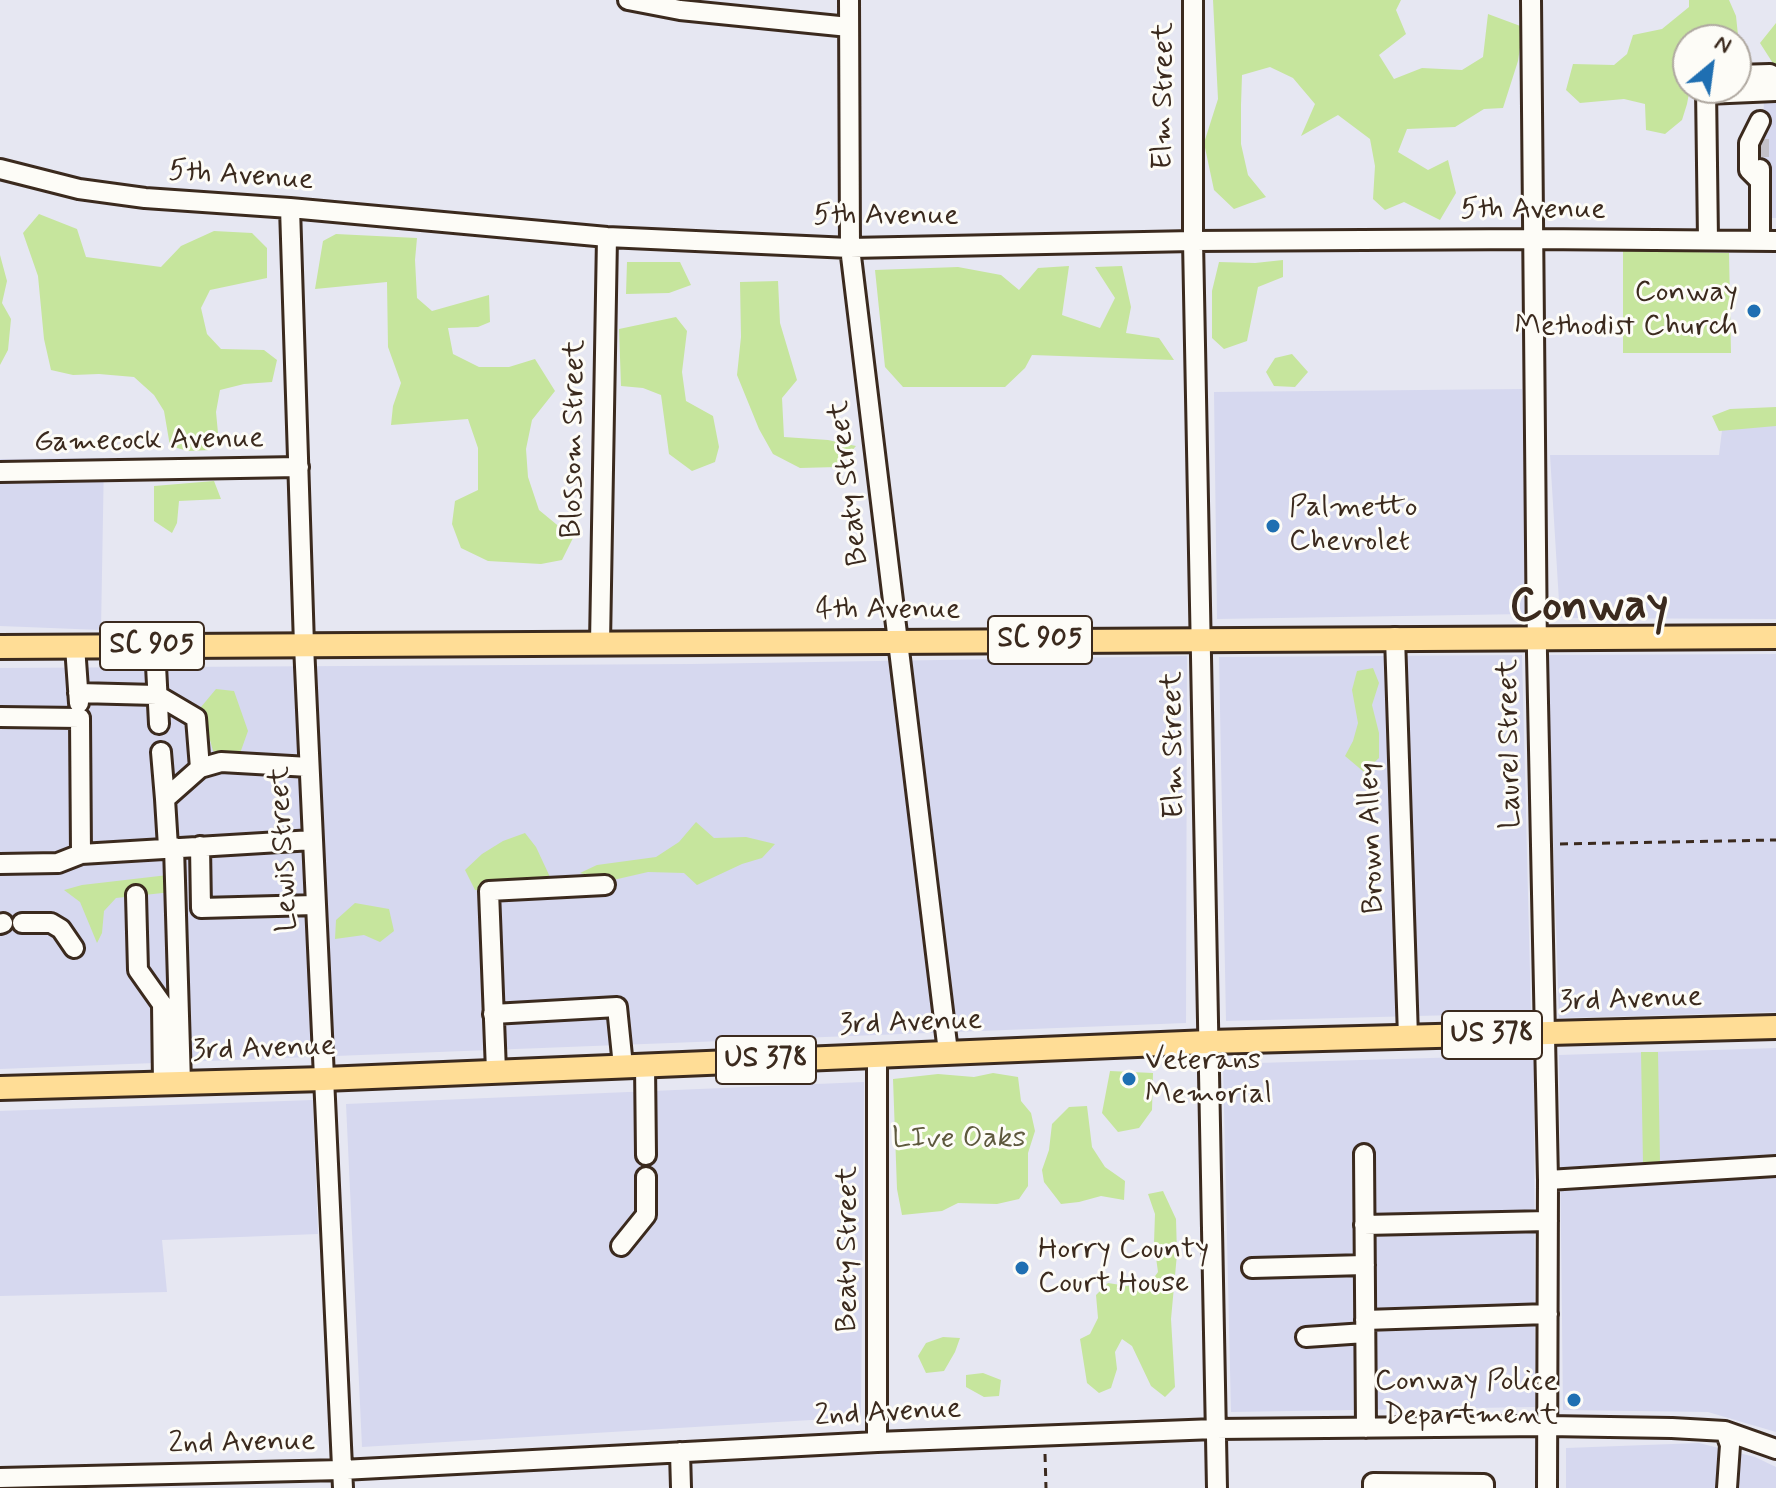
<!DOCTYPE html>
<html>
<head>
<meta charset="utf-8">
<style>
	body { margin:0 }
	#map { position:relative; width:1776px; height:1488px; overflow:hidden; background:#e6e7f2; font-family:Mynerve,sans-serif }
	canvas { display:block }
	.north { position:absolute; left:1672px; top:24px; width:80px; height:80px; box-sizing:border-box; background:#fdfcf7; border:2px solid #afa8a0; border-radius:50%; rotate:29deg; font-size:22px; font-weight:700; line-height:32px; text-align:center; color:#3b2a1e }
	.north::after { content:''; display:block; margin:auto; width:28px; height:36px; background:#1f6fb2; clip-path:polygon(50% 0,100% 100%,50% 72%,0 100%) }
</style>
</head>
<body>
<div id="map">
<canvas width="1776" height="1488"></canvas>
<div class="north">N</div>
</div>
<script>
const context = document.querySelector('canvas').getContext('2d');
context.lineJoin = 'round';
function paint(path, color) {
  context.fillStyle = color;
  context.fill(path, 'evenodd');
}
function shape(rows) {
  const path = new Path2D();
  for (const r of rows) {
    path.moveTo(r[0], r[1]);
    for (let i = 2; i < r.length; i += 2) path.lineTo(r[i], r[i + 1]);
  }
  return path;
}
function trace(path, color, width, dash) {
  context.strokeStyle = color;
  context.lineWidth = width;
  context.lineCap = dash ? 'butt' : 'round';
  context.setLineDash(dash || []);
  context.stroke(path);
}
function drawText(font, color, halo, rows, align = 'center') {
  context.font = font + ' Mynerve,sans-serif';
  context.lineWidth = 6;
  context.setLineDash([]);
  context.textBaseline = 'middle';
  context.strokeStyle = halo;
  context.fillStyle = color;
  for (const [text, x, y, turn = 0] of rows) {
    context.save();
    context.translate(x, y);
    context.rotate((+turn || 0) * Math.PI / 180);
    context.textAlign = isNaN(turn) ? turn : align;
    if (halo) context.strokeText(text, 0, 0);
    context.fillText(text, 0, 0);
    context.restore();
  }
}
paint(shape([
	[1764,79,1776,79,1776,218,1763,218],
	[1522,389,1526,614,1217,619,1214,392],
	[1723,422,1776,423,1776,619,1560,618,1550,455,1719,455],
	[104,458,101,630,0,626,0,459],
	[1776,654,1776,1012,1559,1018,1547,655],
	[1522,655,1531,1013,1226,1021,1219,657],
	[1187,656,1186,1023,0,1069,0,668,692,664],
	[1776,1048,1776,1432,1708,1412,1563,1410,1559,1055],
	[1534,1055,1535,1407,1231,1412,1223,1064],
	[864,1082,861,1417,362,1447,346,1104],
	[313,1100,318,1234,162,1240,167,1292,0,1296,0,1111],
	[1699,1443,1755,1457,1776,1467,1776,1488,1566,1488,1566,1448]
]), '#d6d8ef');
paint(shape([
	[1213,0,1401,0,1396,10,1406,34,1379,55,1394,79,1422,68,1462,70,1483,57,1488,14,1523,27,1518,61,1503,108,1484,109,1455,127,1407,129,1398,152,1428,170,1448,160,1456,193,1440,220,1404,202,1385,210,1373,199,1375,166,1370,139,1338,115,1301,136,1315,104,1293,78,1270,67,1242,75,1241,105,1241,144,1248,175,1266,197,1234,209,1214,190,1204,143,1218,99],
	[1689,0,1729,0,1736,16,1739,45,1736,50,1736,40,1688,40,1690,88,1687,104,1682,120,1665,134,1646,130,1645,104,1624,99,1580,103,1566,90,1573,64,1614,65,1627,54,1633,35,1662,29,1689,7],
	[1776,23,1776,68,1760,43],
	[39,214,77,229,86,257,161,267,181,246,214,231,252,233,267,248,267,278,210,290,201,308,207,334,221,349,264,350,277,360,272,382,244,384,220,390,216,412,218,433,211,450,188,451,170,446,164,411,154,395,134,377,99,374,73,375,51,370,44,339,38,276,23,233],
	[336,234,417,238,415,260,417,298,432,311,489,295,490,322,478,327,448,328,453,354,479,367,509,367,535,359,555,391,532,420,526,449,528,477,539,510,573,538,562,560,541,564,488,561,461,548,452,524,455,501,478,490,478,448,468,419,391,425,393,406,401,383,388,347,387,282,315,289,323,241],
	[1623,250,1729,253,1731,353,1623,353],
	[0,255,7,281,2,303,11,319,8,350,0,365],
	[1283,260,1283,277,1258,287,1247,341,1224,349,1212,338,1212,291,1219,262,1255,263],
	[627,262,680,262,691,285,669,293,626,294],
	[1069,266,1062,315,1100,328,1115,298,1095,267,1122,266,1131,307,1126,333,1159,338,1174,360,1032,355,1025,368,1005,387,903,387,885,367,875,270,958,267,1001,275,1019,290,1038,268],
	[778,281,780,323,797,380,782,398,784,437,828,440,856,446,837,467,800,468,773,454,759,429,737,375,741,337,740,282],
	[676,317,687,331,682,372,686,401,713,416,719,447,715,462,692,471,669,454,661,395,643,388,621,386,619,329],
	[1292,354,1308,372,1295,387,1274,386,1266,372,1275,358],
	[1776,407,1776,426,1719,431,1712,416,1730,409],
	[214,481,221,499,179,501,177,523,172,533,154,521,154,486],
	[1373,668,1379,683,1372,705,1379,733,1379,758,1364,772,1345,756,1353,741,1358,723,1352,690,1357,671],
	[216,689,234,691,248,731,238,759,213,751,201,707],
	[696,822,714,838,746,837,775,844,762,858,742,864,697,885,684,873,648,872,609,881,580,873,597,865,656,857,679,842],
	[525,833,536,847,550,877,528,880,504,893,475,890,465,870,482,854,503,841],
	[168,875,172,892,116,898,104,911,102,933,97,943,80,902,64,890,82,885],
	[355,903,389,909,394,931,380,942,364,935,335,939,336,920],
	[1641,1052,1658,1052,1660,1162,1643,1164],
	[1110,1071,1153,1073,1152,1110,1139,1128,1118,1132,1102,1113],
	[993,1073,1018,1077,1021,1101,1031,1113,1035,1131,1028,1153,1028,1186,1019,1199,997,1204,958,1203,942,1211,902,1215,897,1189,893,1079,938,1074,974,1077],
	[1087,1106,1092,1147,1105,1167,1125,1181,1124,1200,1101,1196,1079,1202,1061,1204,1044,1182,1042,1170,1049,1150,1052,1124,1069,1107],
	[1163,1191,1176,1219,1177,1254,1171,1319,1175,1387,1165,1397,1151,1386,1132,1346,1122,1339,1115,1352,1117,1369,1111,1388,1099,1393,1087,1383,1080,1339,1090,1334,1098,1318,1096,1295,1108,1283,1127,1286,1150,1283,1158,1272,1154,1243,1155,1214,1148,1194],
	[943,1337,960,1338,955,1352,944,1371,926,1373,918,1356,926,1343],
	[983,1373,1001,1380,999,1396,984,1397,966,1387,966,1375]
]), '#c6e59d');
trace(shape([
	[1760,139,1760,169]
]), '#c4c1c8', 18, [18, 9]);
const minor = shape([
	[628,0,680,10,849,27],
	[849,0,850,248,948,1052],
	[1193,0,1193,241,1217,1488],
	[1531,0,1537,654,1548,1180,1547,1488],
	[1736,75,1770,74,1776,77],
	[1706,88,1708,240],
	[1706,94,1776,91],
	[0,169,79,189,145,198,290,208,607,237,850,248,1193,241,1533,239,1776,241],
	[1760,169,1760,240],
	[1760,181,1749,170,1749,143,1760,121],
	[290,208,304,645,343,1488],
	[0,472,299,467],
	[1395,637,1408,1037],
	[600,643,607,237],
	[75,646,79,703],
	[155,646,159,724],
	[78,693,157,695,196,718,200,768],
	[0,717,80,718,81,854],
	[161,752,165,799],
	[200,846,201,908,315,905],
	[168,847,165,799,200,768,221,762,309,767],
	[174,847,181,1083],
	[0,864,58,863,81,854,313,840],
	[136,895,138,970,162,1004,163,1084],
	[22,923,51,923,61,929,74,948],
	[0,924,3,923],
	[493,1014,617,1007,623,1066],
	[877,1055,877,1442],
	[645,1065,646,1155],
	[496,1071,489,891,605,885],
	[1364,1154,1366,1428],
	[1548,1180,1776,1166],
	[1364,1225,1548,1221],
	[621,1246,646,1215,646,1177],
	[1252,1268,1365,1265],
	[1365,1320,1548,1314],
	[1306,1337,1365,1333],
	[1725,1431,1730,1445,1727,1488],
	[680,1452,681,1488],
	[0,1478,342,1470,877,1442,1215,1429,1547,1426,1672,1428,1725,1431,1776,1449],
	[1373,1488,1373,1483,1484,1484,1484,1488]
]);
const major = shape([
	[0,647,1776,637],
	[0,1088,324,1079,1209,1042,1776,1027]
]);
trace(minor, '#3b2a1e', 24);
trace(major, '#3b2a1e', 28);
trace(shape([
	[1560,844,1776,840],
	[1045,1454,1046,1488]
]), '#3b2a1e', 3, [8, 6]);
trace(minor, '#fdfcf7', 18);
trace(major, '#ffdd96', 22);
for (const [x, y, r, color] of [
	[1754,311,8,"#1f6fb2"],
	[1273,526,8,"#1f6fb2"],
	[1129,1079,8,"#1f6fb2"],
	[1022,1268,8,"#1f6fb2"],
	[1574,1400,8,"#1f6fb2"]
]) {
  const dot = new Path2D();
  dot.arc(x, y, r, 0, 2 * Math.PI);
  context.fillStyle = color;
  context.fill(dot);
  trace(dot, '#fdfcf7', 3);
}
for (const [x, y, w] of [
	[1040,640,104],
	[152,646,104],
	[1492,1035,100],
	[766,1060,100]
]) {
  const box = new Path2D();
  box.roundRect(x - w / 2, y - 24, w, 48, 6);
  context.fillStyle = '#fdfcf7';
  context.fill(box);
  trace(box, '#3b2a1e', 2);
}
drawText('bold 28px', '#3b2a1e', null, [
	["SC 905",1040,640],
	["SC 905",152,646],
	["US 378",1492,1035],
	["US 378",766,1060]
]);
drawText('30px', '#3b2a1e', '#fdfcf7', [
	["Elm Street",1165,96,-90],
	["5th Avenue",241,177,4],
	["5th Avenue",1533,211],
	["5th Avenue",886,217],
	["Blossom Street",575,439,-89],
	["Gamecock Avenue",149,442,-1],
	["Beaty Street",850,483,-97],
	["4th Avenue",888,611],
	["Laurel Street",1511,744,-91],
	["Elm Street",1175,745,-91],
	["Brown Alley",1373,838,-92],
	["Lewis Street",285,849,-93],
	["3rd Avenue",1631,1001,-2],
	["3rd Avenue",911,1024,-2],
	["3rd Avenue",264,1050,-2],
	["Beaty Street",849,1249,-90],
	["2nd Avenue",888,1414,-3],
	["2nd Avenue",242,1444,-1]
]);
drawText('30px', '#3b2a1e', '#fdfcf7', [
	["Conway",1738,294,"right"],
	["Methodist Church",1738,328,"right"],
	["Palmetto",1289,509],
	["Chevrolet",1289,543],
	["Veterans",1145,1062],
	["Memorial",1145,1096],
	["Horry County",1038,1251],
	["Court House",1038,1285],
	["Conway Police",1558,1383,"right"],
	["Department",1558,1417,"right"]
], 'left');
drawText('30px', '#5e593e', '#fdfcf7', [
	["LIve Oaks",959,1140]
]);
drawText('bold 46px', '#3b2a1e', '#fdfcf7', [
	["Conway",1589,609]
]);
</script>
</body>
</html>
